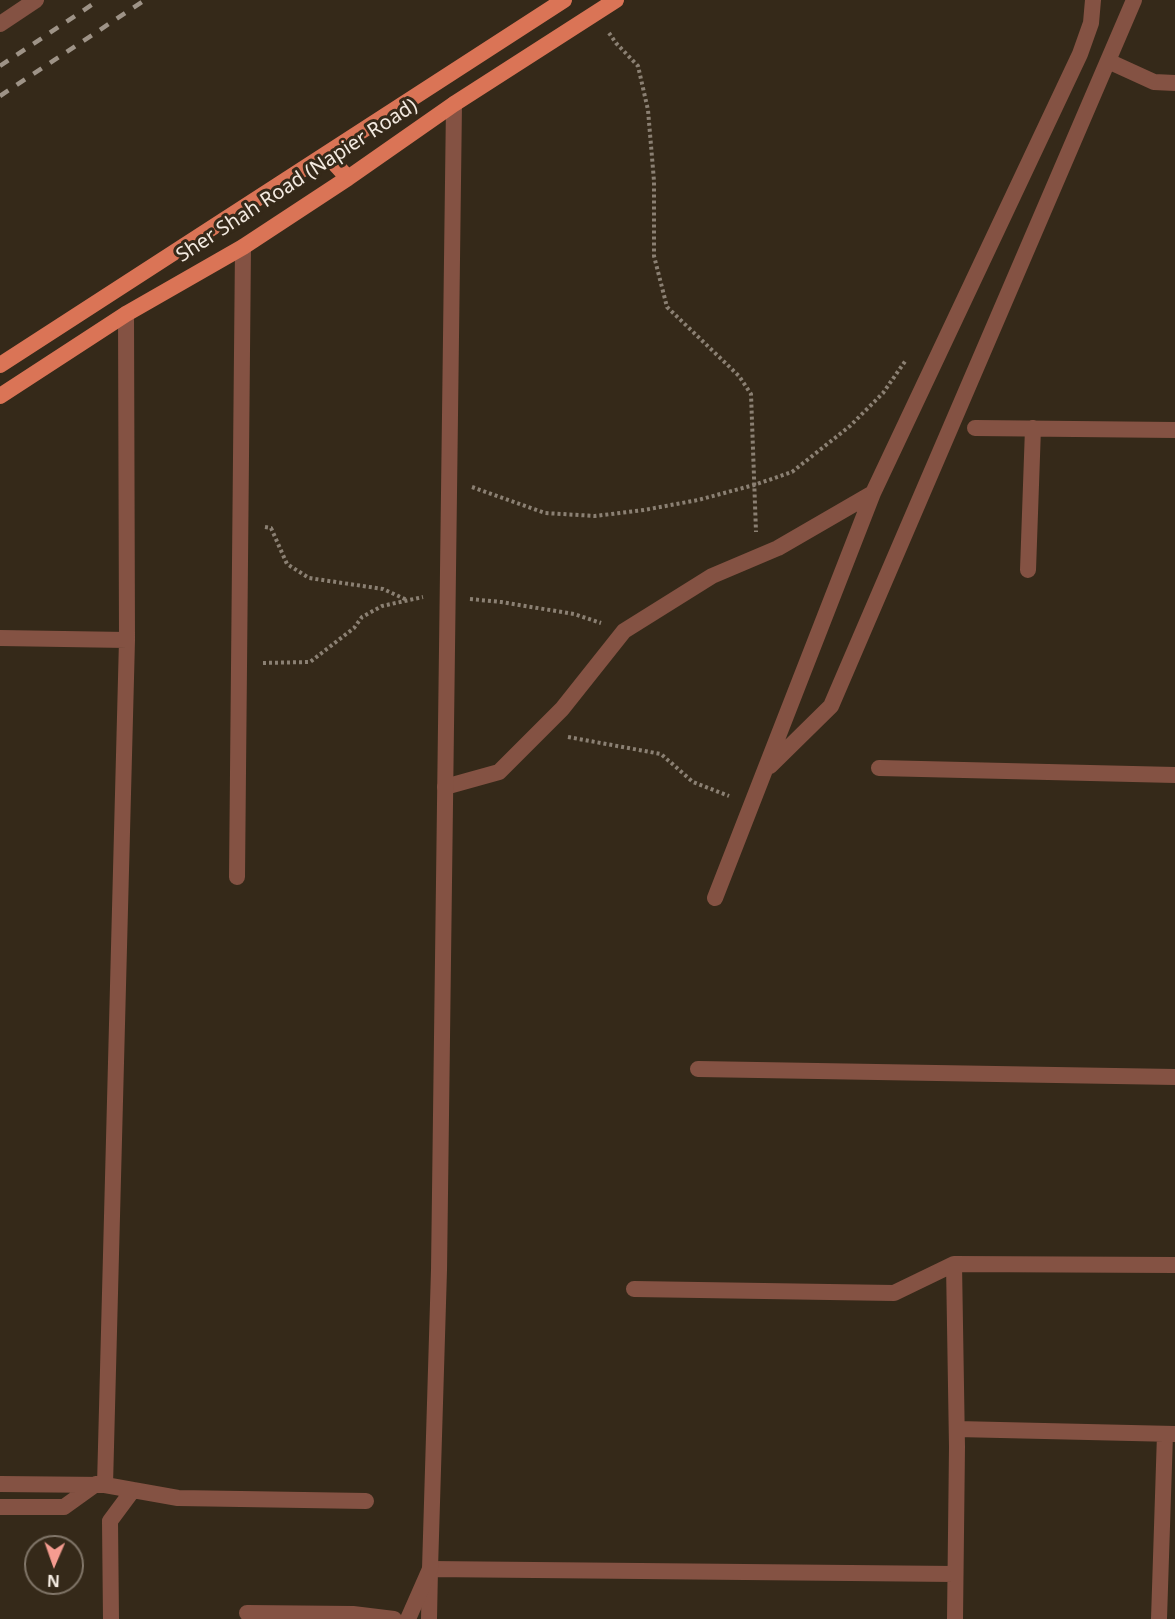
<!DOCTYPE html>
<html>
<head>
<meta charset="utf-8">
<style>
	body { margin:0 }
	#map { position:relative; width:1175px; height:1619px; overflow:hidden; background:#352919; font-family:"Noto Sans",sans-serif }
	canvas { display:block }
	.north { position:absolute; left:24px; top:1535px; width:60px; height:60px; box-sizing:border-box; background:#352919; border:2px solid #817669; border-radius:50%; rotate:182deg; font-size:16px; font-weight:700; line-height:24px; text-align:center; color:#f3eae0 }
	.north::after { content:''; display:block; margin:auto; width:21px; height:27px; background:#f59c90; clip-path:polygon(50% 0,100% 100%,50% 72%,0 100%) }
</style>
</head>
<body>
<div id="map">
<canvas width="1175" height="1619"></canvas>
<div class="north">N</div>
</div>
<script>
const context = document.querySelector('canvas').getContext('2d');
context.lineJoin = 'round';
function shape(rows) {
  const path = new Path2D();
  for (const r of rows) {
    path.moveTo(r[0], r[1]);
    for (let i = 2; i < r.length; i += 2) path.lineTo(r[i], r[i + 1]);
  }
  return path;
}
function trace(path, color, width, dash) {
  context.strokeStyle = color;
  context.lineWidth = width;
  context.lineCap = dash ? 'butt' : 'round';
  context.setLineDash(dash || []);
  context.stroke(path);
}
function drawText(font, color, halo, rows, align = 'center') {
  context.font = font + ' "Noto Sans",sans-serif';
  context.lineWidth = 6;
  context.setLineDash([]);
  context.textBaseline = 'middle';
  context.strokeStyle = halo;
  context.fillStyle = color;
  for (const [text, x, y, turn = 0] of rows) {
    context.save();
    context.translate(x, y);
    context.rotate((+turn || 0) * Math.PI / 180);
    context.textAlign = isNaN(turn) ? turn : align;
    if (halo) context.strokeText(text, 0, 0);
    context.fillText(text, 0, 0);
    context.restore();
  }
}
trace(shape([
	[609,33,616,43,638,66,648,110,654,181,654,256,667,307,739,376,751,394,756,532],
	[472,487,545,513,595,516,644,510,698,500,754,485,792,472,850,426,883,393,906,360],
	[265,527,271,528,287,564,309,578,383,589,407,600],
	[470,599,501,602,574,614,601,623],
	[263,663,310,662,354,628,362,617,382,606,423,597],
	[568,737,661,754,693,782,729,796]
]), '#8b8073', 4, [3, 3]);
trace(shape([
	[0,24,36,0],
	[1108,61,1154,82,1175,83],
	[975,428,1175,430],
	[873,493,1080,54,1091,23,1093,0],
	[1028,570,1033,428],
	[0,638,127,640],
	[770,766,831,706,1134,0],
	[879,768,1175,775],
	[445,787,499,772,562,709,624,631,712,576,778,548,873,493,715,898],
	[237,877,243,247],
	[698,1069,1175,1077],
	[634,1289,894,1293,954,1264],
	[957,1429,1175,1434],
	[0,1484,105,1485,127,640,126,314],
	[105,1485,133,1490,110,1521,111,1619],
	[133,1490,178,1498,366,1501],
	[0,1507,64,1507,96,1484],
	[247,1613,353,1614,394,1619],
	[429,1619,430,1569,955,1574],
	[955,1619,957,1447,954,1264,1175,1265],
	[1159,1619,1165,1434]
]), '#845243', 16);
trace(shape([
	[408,1619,430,1569,439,1270,454,104]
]), '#845243', 16);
trace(shape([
	[326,154,348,178],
	[0,365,564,0],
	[0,396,126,314,243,247,348,178,454,104,616,0]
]), '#da7456', 16);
trace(shape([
	[0,66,99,0],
	[0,96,145,0]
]), '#9e9387', 4.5, [10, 10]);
drawText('20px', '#f3eae0', '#352919', [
	["Sher Shah Road (Napier Road)",297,181,-33]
]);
</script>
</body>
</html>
